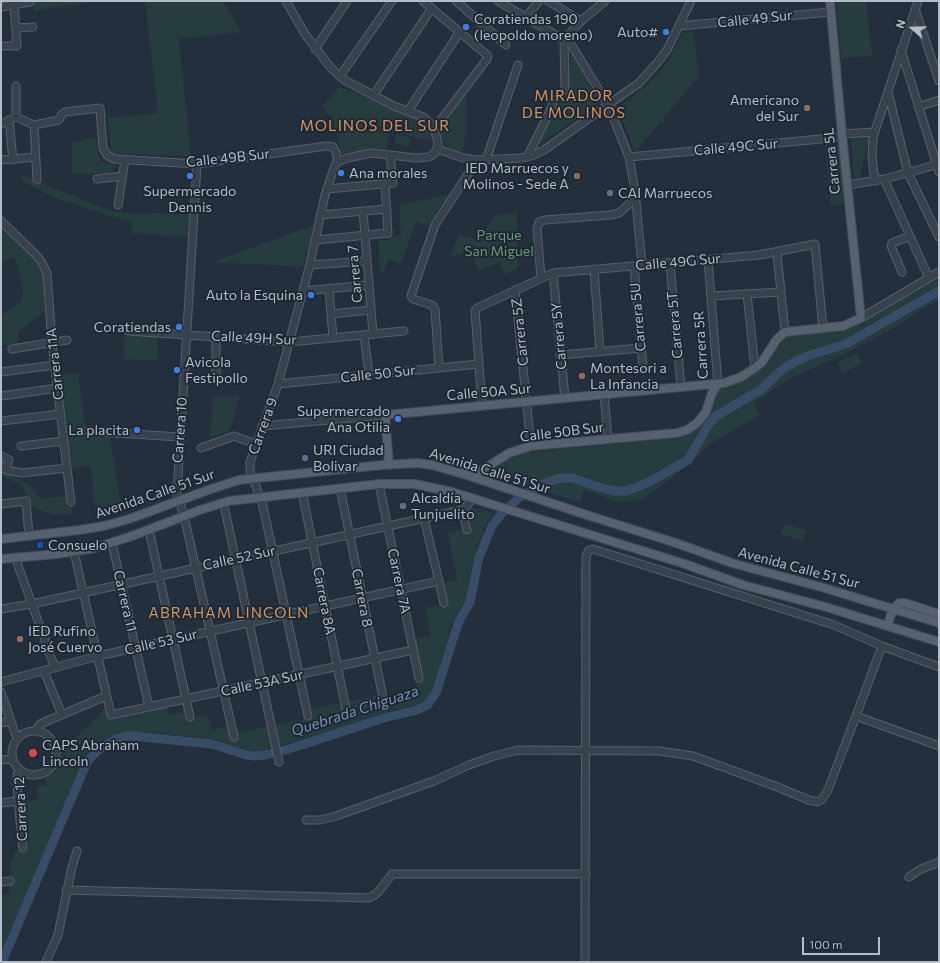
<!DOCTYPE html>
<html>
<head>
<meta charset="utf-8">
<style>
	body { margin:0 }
	#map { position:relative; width:940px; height:963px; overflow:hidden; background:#242f3e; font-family:Commissioner,sans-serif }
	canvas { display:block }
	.frame { position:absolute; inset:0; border:2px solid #b4bcc9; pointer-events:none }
	.north { position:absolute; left:892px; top:8px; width:40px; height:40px; -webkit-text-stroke:3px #1d2633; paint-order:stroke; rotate:290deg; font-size:11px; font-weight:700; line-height:16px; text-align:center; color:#b4bcc9 }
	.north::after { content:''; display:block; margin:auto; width:14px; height:18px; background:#b4bcc9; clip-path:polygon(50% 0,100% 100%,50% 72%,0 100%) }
	.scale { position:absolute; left:802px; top:937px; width:78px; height:18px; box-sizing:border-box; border:2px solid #b4bcc9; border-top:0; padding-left:5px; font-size:12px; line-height:14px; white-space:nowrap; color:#b4bcc9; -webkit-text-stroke:3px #1d2633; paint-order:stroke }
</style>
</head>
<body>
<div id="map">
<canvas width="940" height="963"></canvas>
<div class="frame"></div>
<div class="north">N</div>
<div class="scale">100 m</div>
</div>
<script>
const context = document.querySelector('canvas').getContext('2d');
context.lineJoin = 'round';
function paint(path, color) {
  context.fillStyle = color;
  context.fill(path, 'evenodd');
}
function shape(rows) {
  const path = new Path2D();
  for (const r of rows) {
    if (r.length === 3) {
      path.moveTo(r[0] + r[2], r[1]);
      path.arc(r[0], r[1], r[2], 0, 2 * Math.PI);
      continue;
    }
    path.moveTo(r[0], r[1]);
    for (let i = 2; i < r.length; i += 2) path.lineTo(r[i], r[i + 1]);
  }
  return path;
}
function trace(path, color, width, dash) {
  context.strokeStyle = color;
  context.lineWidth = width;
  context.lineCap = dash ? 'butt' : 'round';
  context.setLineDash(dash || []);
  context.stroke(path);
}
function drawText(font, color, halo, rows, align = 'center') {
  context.font = font + ' Commissioner,sans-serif';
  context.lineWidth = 3.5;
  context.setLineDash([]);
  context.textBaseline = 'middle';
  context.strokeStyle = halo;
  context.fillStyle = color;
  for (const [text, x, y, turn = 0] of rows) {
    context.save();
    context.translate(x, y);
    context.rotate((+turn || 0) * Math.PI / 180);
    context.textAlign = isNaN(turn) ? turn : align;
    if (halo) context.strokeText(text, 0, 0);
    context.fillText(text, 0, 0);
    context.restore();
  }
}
paint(shape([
	[33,1,97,1,34,11],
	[145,1,223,1,241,32,179,39,191,156,111,154,108,118,158,113],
	[837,1,866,1,872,56,841,58],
	[694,31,699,77,664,117,665,122,660,122,635,152,618,108,634,96,659,73,670,58,683,32],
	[571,48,599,103,534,148,554,108,555,94,568,93],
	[339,87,365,96,382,105,415,118,425,125,431,136,432,144,430,141,390,131,386,152,362,151,341,153,333,119,322,106],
	[465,93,467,123,465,139,461,154,449,148,442,141,439,128],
	[396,134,411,138,409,147,394,143],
	[870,134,860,177,854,178,851,136],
	[96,137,98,155,101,161,106,163,119,165,109,173,72,174,72,143],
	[839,144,844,204,831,206,825,146],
	[19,174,109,210,127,213,190,214,188,237,132,233,131,221,110,216,53,197,24,182],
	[448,195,429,226,416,221,401,264,388,258,383,273,380,271,378,240,388,240,388,237,401,236,399,205],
	[517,213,518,268,505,275,500,262,479,271,470,250,450,258,459,234,478,241,495,215],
	[1,225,26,248,38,262,46,277,47,294,46,310,18,333,18,344,2,345,1,360,1,315,22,301,23,289,18,265,14,257,2,262,1,260],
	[314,225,303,267,213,262],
	[939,276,939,299,887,332,832,360,789,379,754,403,760,415,711,443,689,464,660,487,641,500,617,502,584,490,580,502,498,477,492,469,507,459,529,452,678,438,689,434,700,424,708,415,712,406,716,392,718,389,732,383,788,335,833,331],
	[125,334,158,336,157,361,123,359],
	[857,353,862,363,843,373,837,363],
	[78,373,87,436,110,437,122,510,97,519,90,465,72,469,61,375],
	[213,396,239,397,230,430,210,438],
	[1,460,5,465,2,472,24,482,31,487,40,498,67,496,67,502,71,502,72,514,54,515,30,506,25,491,20,484,1,475],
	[472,507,493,513,483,531,474,555,466,599,452,623,432,693,428,698,422,702,416,705,382,713,328,732,258,752,247,751,213,739,148,732,123,732,104,739,95,746,84,758,78,771,1,953,1,895,10,894,9,884,12,884,10,860,14,860,14,851,29,850,22,802,37,800,38,786,47,786,45,774,54,765,58,755,105,709,110,721,167,707,169,715,192,711,194,718,208,715,211,730,230,726,232,734,314,717,312,709,379,695,380,703,418,694,414,676,421,674,414,639,431,636,425,608,448,603,444,583,457,580,448,532,472,528,469,511],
	[784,524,807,530,803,541,781,534]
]), '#263c3f');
trace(shape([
	[2,962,87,762,95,753,105,745,116,739,125,736,133,736,212,744,246,755,255,756,265,755,289,749,384,718,417,710,427,705,436,693,455,633,460,619,470,602,479,557,492,526,502,513,520,497,541,485,560,478,572,478,605,489,616,491,627,491,649,482,688,460,709,424,716,416,762,389,778,373,787,366,807,356,846,344,939,291]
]), '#394c67', 9);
const minor = shape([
	[286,1,305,34,331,68,344,80,350,83,394,106,423,117,431,124,434,129,437,138,438,145,435,153,429,157,416,158,371,153,347,158,338,162,335,165,325,195,309,268,278,384,250,462,250,471,262,502,308,716],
	[423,1,488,56,487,59,434,129],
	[456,1,506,45],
	[498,1,571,44,608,105,629,157,635,191,642,265],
	[548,1,581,21],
	[1,7,30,2],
	[915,9,939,81],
	[526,17,539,1],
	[679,26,831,12],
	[16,28,33,27],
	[1,46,17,46,14,5],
	[315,49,347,1],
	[901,50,939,172],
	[340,76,392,1],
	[565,90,564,40,581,21,605,1],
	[888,92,908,173,939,237],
	[373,96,432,8],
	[918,107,939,100],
	[408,111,459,33],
	[16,117,16,86],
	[9,120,13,160],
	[1,124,16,117,34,125,59,120,62,114,65,112,100,108,103,148,107,155,114,159,197,164,326,146,333,147,336,152,338,162],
	[34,125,37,180],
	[842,134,874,132],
	[437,149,463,158,477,160,521,158,534,155,544,150,639,83,657,63,667,50,691,1],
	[527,157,552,107,553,99],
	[629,157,842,137],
	[1,160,36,157],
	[486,160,518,65],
	[197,164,177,494,184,516,234,737],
	[97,179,122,176],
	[884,179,929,278],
	[875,181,872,158,873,137,918,1],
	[848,185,884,179,939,164],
	[327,189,393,183,390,155],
	[118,205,125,160],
	[363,211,373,334],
	[321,215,387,209],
	[1,221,36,255,41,261,47,273,52,343,71,502],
	[316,240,388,233,385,184],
	[777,253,785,332],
	[708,260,718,384],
	[670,263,681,387],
	[310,265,367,261],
	[634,266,643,367],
	[594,269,600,351],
	[902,272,891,246,892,243,910,236],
	[553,273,565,398],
	[541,278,537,229,539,222,545,220,610,215,619,213,629,204,634,192],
	[329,289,333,338],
	[515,290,531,446],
	[303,291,369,285],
	[747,294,755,368],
	[711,296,781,292],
	[331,314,371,310],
	[861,318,939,272],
	[128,331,290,342,404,331],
	[364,335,369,375],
	[12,349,67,340],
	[560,355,641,348],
	[439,368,435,309,432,305,413,299,411,296,435,225,477,160],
	[1,372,55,365],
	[216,376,216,337],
	[278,384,479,364],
	[604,394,608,439],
	[1,396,58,388],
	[482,406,475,311,477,308,553,273,759,255,815,244,823,328],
	[1,421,61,414],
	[262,426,385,415],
	[87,431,179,437],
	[21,446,64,441],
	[201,448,234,436,256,444],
	[1,456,9,460,6,470],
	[1,467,6,470,22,473,67,468],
	[379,484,419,678],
	[340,488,385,707],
	[302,492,346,709],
	[1,504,26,501,29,536],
	[225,510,279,762],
	[462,510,467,530],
	[424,518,444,603],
	[149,530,190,717],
	[112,543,149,707],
	[74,552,111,715,413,650],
	[15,557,55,668],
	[1,609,32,604,457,511,464,509,473,498],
	[882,646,856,716,939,746],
	[44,671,62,715],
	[1,682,98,656,439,581],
	[1,692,17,739],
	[1,723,11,721],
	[34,753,22],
	[37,732,38,727,40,724,106,696],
	[1,760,13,759],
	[19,770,17,776,18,801,23,848],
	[1,803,18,801],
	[306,820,320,820,336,816,434,781,469,765,494,756,518,750,659,751,693,756,775,786,809,800,818,802,822,799,827,792,856,716],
	[909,877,921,869,939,862],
	[1,882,10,881],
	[66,890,368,898,375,895,379,891,392,874,586,874],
	[46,962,58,935,72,867,77,851],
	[585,962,586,556,589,550,593,549,834,625,882,646,939,667]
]);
const major = shape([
	[389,465,385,415,724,383,741,377,755,368,762,362,777,339,785,332,843,326,861,318,842,134,830,1],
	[463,470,481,471,509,453,531,446,677,433,687,430,697,423,706,412,712,393,718,384],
	[1,539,79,530,104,526,129,519,211,489,239,480,382,465,417,463,432,465,470,476,590,516,676,543,732,563,821,587,939,623],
	[1,559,57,554,95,548,132,536,200,510,229,501,379,484,415,484,452,492,685,564,743,585,826,607,939,642],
	[887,626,893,609,899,603,905,603,939,614]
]);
trace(minor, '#565f6c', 9);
trace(major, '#414a57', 10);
trace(minor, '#38414e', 7);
trace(major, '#56606e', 8);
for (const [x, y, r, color] of [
	[466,27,4,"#3f7fe0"],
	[666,32,4,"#3f7fe0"],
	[807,108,4,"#8d6e63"],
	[341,173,4,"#3f7fe0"],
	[190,176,4,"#3f7fe0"],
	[577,176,4,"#8d6e63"],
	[610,193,4,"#5c6f8a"],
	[311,295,4,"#3f7fe0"],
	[179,327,4,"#3f7fe0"],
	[177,370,4,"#3f7fe0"],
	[582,376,4,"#8d6e63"],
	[398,419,4,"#3f7fe0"],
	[137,430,4,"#3f7fe0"],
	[305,458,4,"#5c6f8a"],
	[403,506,4,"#5c6f8a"],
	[40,545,4,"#1a4fb4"],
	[20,639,4,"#8d6e63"],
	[33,753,5,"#e0444e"]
]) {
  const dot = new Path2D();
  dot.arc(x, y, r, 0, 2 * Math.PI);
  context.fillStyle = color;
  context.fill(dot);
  trace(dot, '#1d2633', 1.5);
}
drawText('14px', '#b4bcc9', '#1d2633', [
	["Coratiendas 190",474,19],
	["(leopoldo moreno)",474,35],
	["Auto#",658,32,"right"],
	["Americano",799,100,"right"],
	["del Sur",799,116,"right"],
	["IED Marruecos y",569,168,"right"],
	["Molinos - Sede A",569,184,"right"],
	["Ana morales",349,173],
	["Supermercado",190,191,"center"],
	["Dennis",190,207,"center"],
	["CAI Marruecos",618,193],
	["Auto la Esquina",303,295,"right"],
	["Coratiendas",171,327,"right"],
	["Avicola",185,362],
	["Festipollo",185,378],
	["Montesori a",590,368],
	["La Infancia",590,384],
	["Supermercado",390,411,"right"],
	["Ana Otilia",390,427,"right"],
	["La placita",129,430,"right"],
	["URI Ciudad",313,450],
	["Bolivar",313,466],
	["Alcaldía",411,498],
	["Tunjuelito",411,514],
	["Consuelo",48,545],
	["IED Rufino",28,631],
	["José Cuervo",28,647],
	["CAPS Abraham",42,745],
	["Lincoln",42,761]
], 'left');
drawText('14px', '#b4bcc9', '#1d2633', [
	["Calle 49 Sur",755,19,-6],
	["Calle 49C Sur",736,147,-5],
	["Calle 49B Sur",228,158,-6],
	["Carrera 5L",832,161,-96],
	["Calle 49G Sur",678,262,-5],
	["Carrera 7",355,274,-95],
	["Carrera 5U",638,317,-95],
	["Carrera 5T",675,325,-95],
	["Carrera 5Z",520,332,-96],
	["Carrera 5Y",559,336,-95],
	["Calle 49H Sur",254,338,3],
	["Carrera 5R",701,345,-94],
	["Carrera 11A",55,364,-96],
	["Calle 50 Sur",378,374,-6],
	["Calle 50A Sur",489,392,-5],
	["Carrera 9",263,426,-70],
	["Carrera 10",180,430,-86],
	["Calle 50B Sur",562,432,-7],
	["Avenida Calle 51 Sur",490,471,17],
	["Avenida Calle 51 Sur",155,494,-19],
	["Calle 52 Sur",239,558,-12],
	["Avenida Calle 51 Sur",799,568,15],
	["Carrera 7A",399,581,78],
	["Carrera 8",362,598,79],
	["Carrera 11",125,601,77],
	["Carrera 8A",324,601,79],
	["Calle 53 Sur",161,642,-13],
	["Calle 53A Sur",262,683,-12],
	["Carrera 12",21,809,-93]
]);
drawText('14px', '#6b9a76', '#1d2633', [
	["Parque",499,235],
	["San Miguel",499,251]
]);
context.letterSpacing = '1px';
drawText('15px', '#d59563', '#1d2633', [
	["MIRADOR",574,96],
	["DE MOLINOS",574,113],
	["MOLINOS DEL SUR",375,126],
	["ABRAHAM LINCOLN",229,613]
]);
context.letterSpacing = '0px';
drawText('italic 15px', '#7c92b1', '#1d2633', [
	["Quebrada Chiguaza",355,711,-18]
]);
</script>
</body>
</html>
